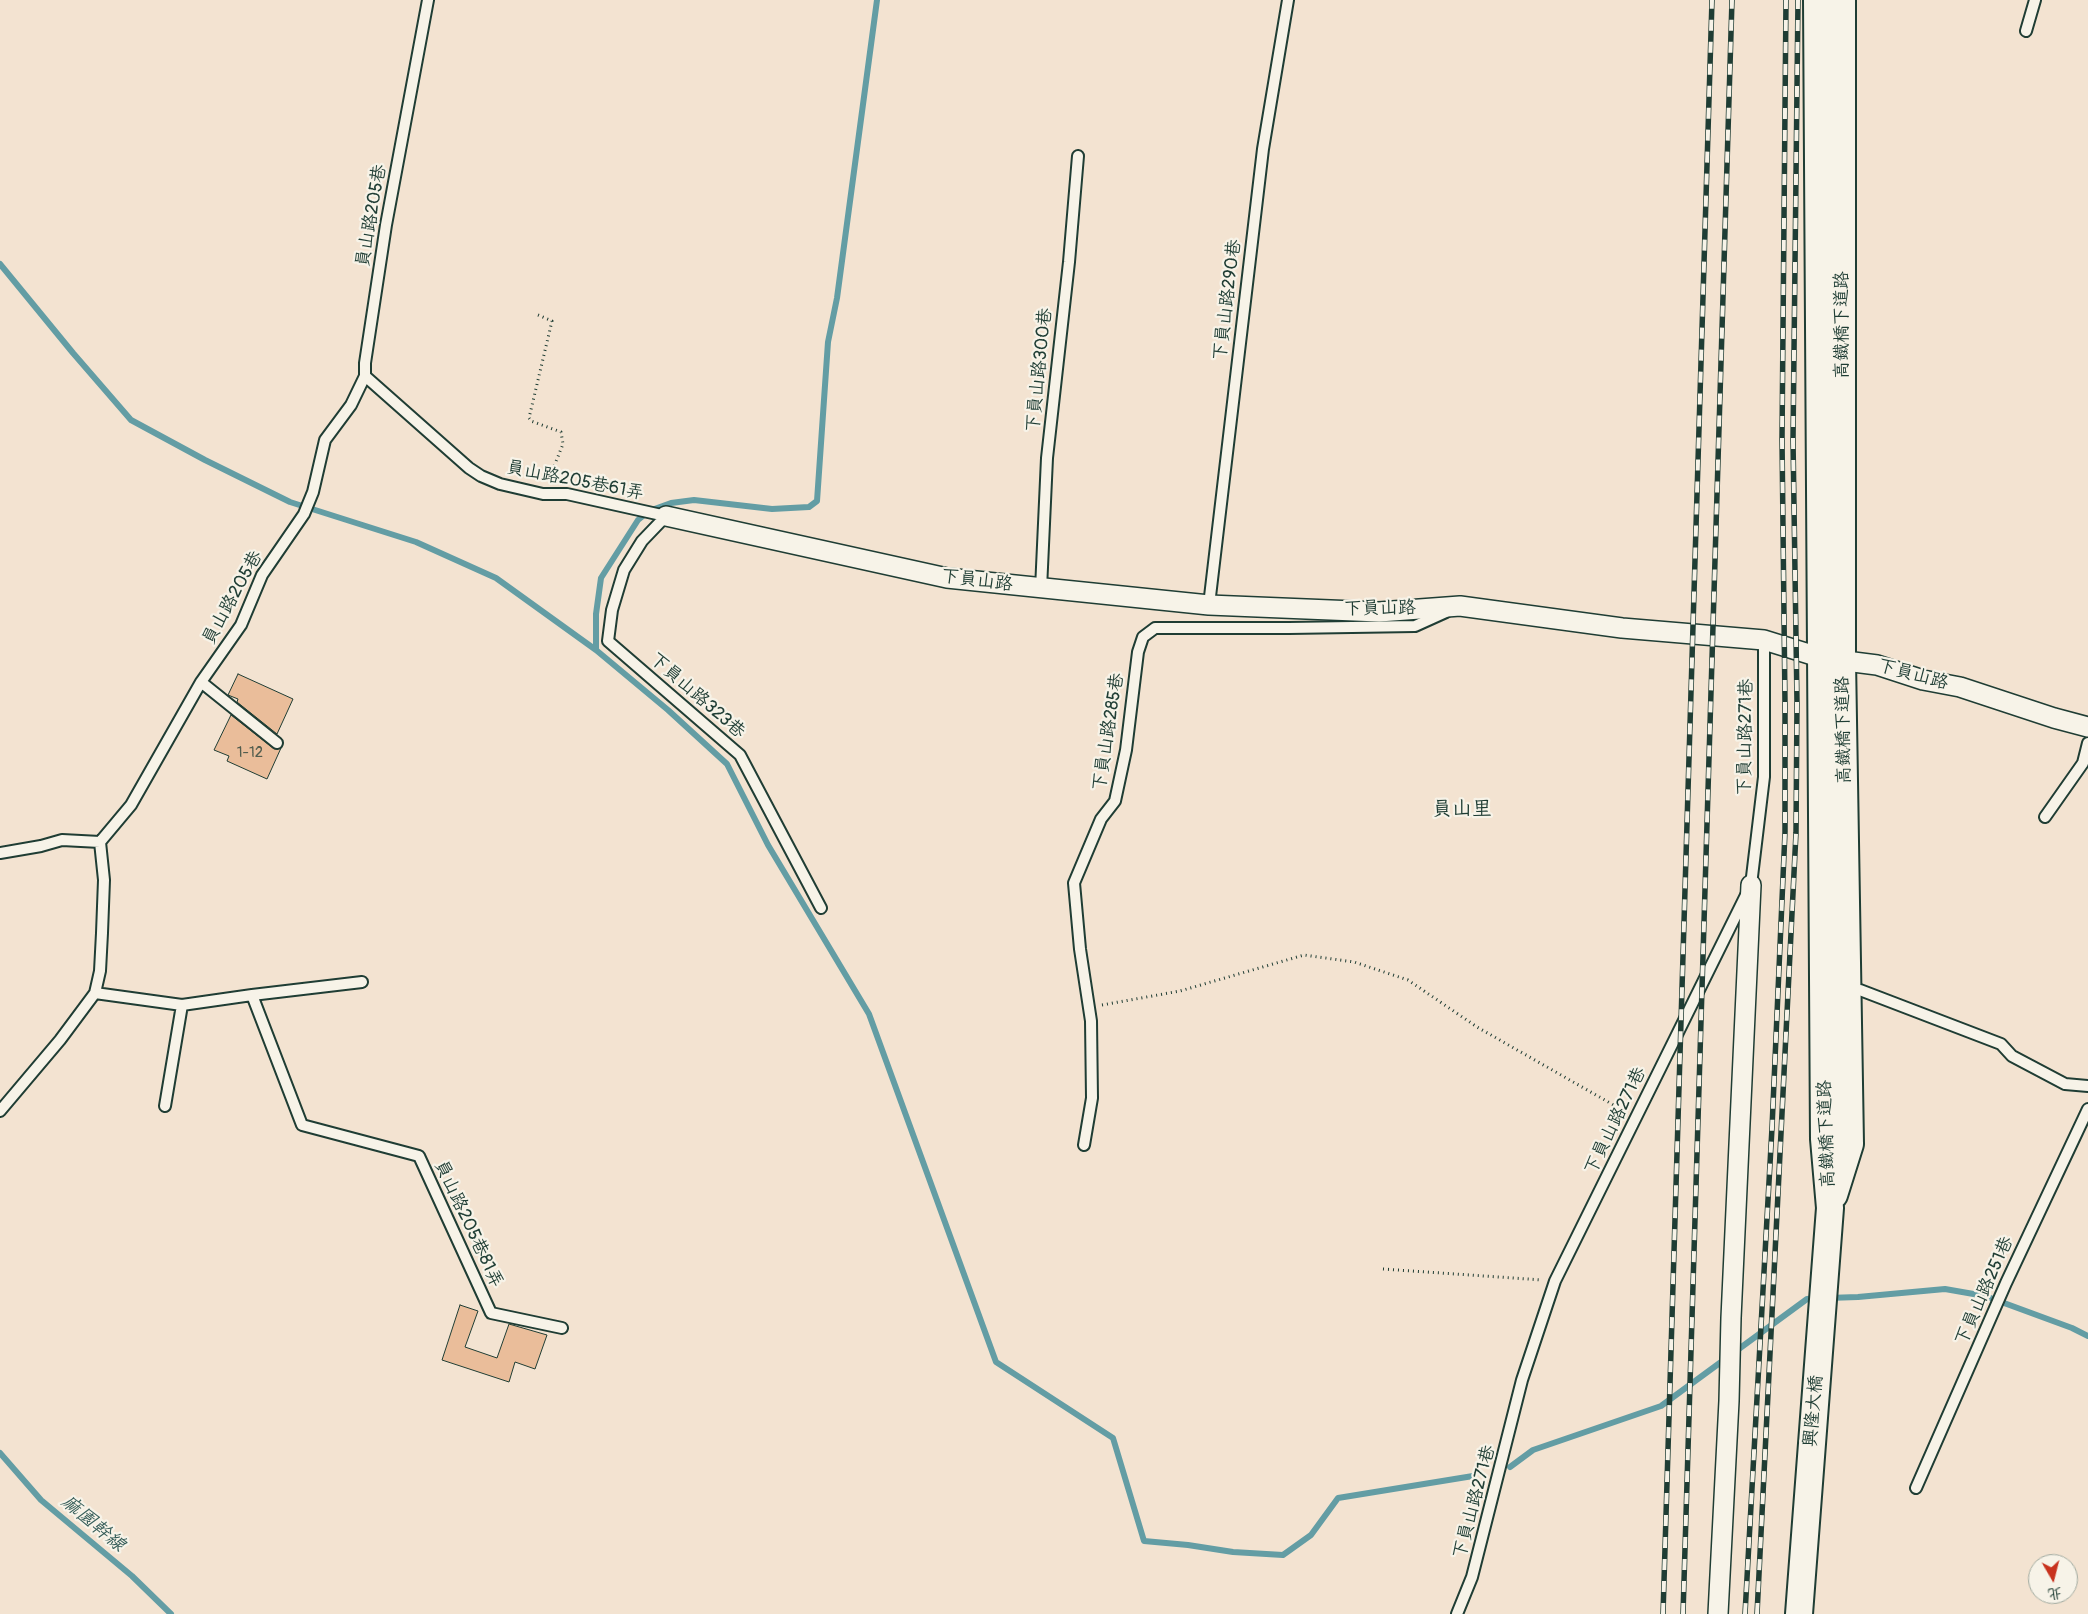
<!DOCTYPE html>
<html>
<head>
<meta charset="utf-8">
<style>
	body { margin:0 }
	#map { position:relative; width:2088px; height:1614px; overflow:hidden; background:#f3e3d1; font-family:Pangolin,"LXGW WenKai TC",sans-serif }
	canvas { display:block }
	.north { position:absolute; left:2028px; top:1554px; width:50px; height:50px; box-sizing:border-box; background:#f7f3e8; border:1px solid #a1aaa0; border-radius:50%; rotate:172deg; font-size:14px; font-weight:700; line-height:20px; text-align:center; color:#1f3d34 }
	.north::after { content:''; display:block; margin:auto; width:18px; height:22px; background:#c8321e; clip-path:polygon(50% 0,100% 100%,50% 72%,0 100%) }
</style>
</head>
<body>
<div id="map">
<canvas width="2088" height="1614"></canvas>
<div class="north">北</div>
</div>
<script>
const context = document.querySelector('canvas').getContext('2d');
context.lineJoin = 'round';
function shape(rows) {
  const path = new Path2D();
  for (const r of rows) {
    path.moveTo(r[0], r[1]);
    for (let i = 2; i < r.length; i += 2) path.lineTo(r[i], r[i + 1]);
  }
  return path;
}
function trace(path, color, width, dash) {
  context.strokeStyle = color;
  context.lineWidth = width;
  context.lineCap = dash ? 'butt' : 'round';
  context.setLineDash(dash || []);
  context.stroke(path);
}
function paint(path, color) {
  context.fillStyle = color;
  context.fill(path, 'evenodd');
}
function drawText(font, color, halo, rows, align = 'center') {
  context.font = font + ' Pangolin,"LXGW WenKai TC",sans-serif';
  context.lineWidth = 4.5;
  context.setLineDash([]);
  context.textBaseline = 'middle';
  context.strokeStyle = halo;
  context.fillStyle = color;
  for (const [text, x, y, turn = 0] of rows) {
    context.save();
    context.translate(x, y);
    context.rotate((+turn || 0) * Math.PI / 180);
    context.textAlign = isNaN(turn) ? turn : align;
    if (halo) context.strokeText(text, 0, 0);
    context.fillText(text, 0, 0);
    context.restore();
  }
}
trace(shape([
	[0,264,73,353,131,420,205,460,290,502,416,542,496,578,596,650,668,710,727,764,768,845,869,1014,996,1362,1113,1438,1144,1541,1188,1545,1233,1552,1283,1555,1311,1535,1338,1498,1473,1476],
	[596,650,596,614,601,578,638,520,649,511,671,503,694,500,772,509,809,507,817,501,828,342,837,298,877,0],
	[1828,1298,1858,1297,1945,1289,1985,1296,2072,1328,2088,1336],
	[0,1453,41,1500,132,1576,171,1614],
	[1510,1467,1533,1450,1661,1406,1807,1299,1818,1298]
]), '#639da4', 6);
const building = shape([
	[238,674,293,699,277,734,237,702,238,699,228,695,238,674],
	[231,715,273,748,281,748,267,779,227,761,229,756,214,750,231,715],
	[460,1305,478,1311,465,1347,497,1358,509,1324,547,1335,535,1369,515,1362,509,1382,442,1360,460,1305]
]);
paint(building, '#eabd9a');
trace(building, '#1f3d34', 1);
const lane = shape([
	[2026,31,2035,0],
	[365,376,469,468,481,476,500,484,543,494,567,494,666,516],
	[666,516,642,541,624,570,612,610,608,641,740,755,821,908],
	[1041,589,1047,458,1069,262,1078,156],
	[1209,605,1263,149,1288,0],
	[201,682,277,743],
	[2045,817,2083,763,2088,743],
	[0,853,41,846,62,840,100,842],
	[1860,990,2001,1044,2012,1056,2065,1084,2088,1086],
	[95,993,182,1005,252,995,302,1125,419,1156,491,1313,562,1328],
	[252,995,362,982],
	[165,1106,182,1005],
	[0,1111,60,1040,95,993,100,971,102,933,104,880,100,842,131,805,201,682,241,625,262,575,304,514,313,492,325,440,351,405,365,376,365,363,386,225,428,0],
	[1084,1145,1092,1098,1091,1021,1080,949,1074,883,1101,819,1115,801,1126,750,1138,652,1143,637,1155,628,1289,628,1415,626,1446,612],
	[1916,1488,2006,1283,2088,1109],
	[1457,1614,1472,1577,1522,1380,1555,1281,1751,885,1764,777,1764,640]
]);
const street = shape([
	[666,516,947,578,1209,605,1379,612,1460,606,1622,628,1764,640,1822,658,1877,665,1923,680,1960,687,2054,718,2088,727],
	[1718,1614,1729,1401,1731,1318,1751,885]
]);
const secondary = shape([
	[1834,1195,1850,1144,1842,660,1842,0],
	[1799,1614,1830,1208,1824,1139,1817,0]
]);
trace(lane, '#1f3d34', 14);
trace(street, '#1f3d34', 22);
trace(secondary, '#1f3d34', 30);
trace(shape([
	[538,315,552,321,529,418,531,421,561,432,563,444,549,479],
	[1102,1005,1180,991,1304,955,1354,962,1408,980,1477,1027,1624,1111],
	[1383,1269,1542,1280]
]), '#1f3d34', 3, [1, 4]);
trace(lane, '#f7f3e8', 10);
trace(street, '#f7f3e8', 19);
trace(secondary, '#f7f3e8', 26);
const rail = shape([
	[1663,1614,1712,0],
	[1683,1614,1732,0],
	[1745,1614,1772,1128,1785,832,1785,704,1782,439,1786,0],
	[1757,1614,1796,833,1797,703,1793,440,1798,0]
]);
trace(rail, '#1f3d34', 5.5);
trace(rail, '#f7f3e8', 4, [11]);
drawText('15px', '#525d4e', null, [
	["1-12",250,753]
]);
drawText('18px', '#1f3d34', '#f7f3e8', [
	["員山路205巷",372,216,-80],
	["下員山路290巷",1228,300,-83],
	["高鐵橋下道路",1842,325,-90],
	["下員山路300巷",1040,370,-84],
	["員山路205巷61弄",575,481,11],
	["下員山路",977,581,7],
	["員山路205巷",233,598,-61],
	["下員山路",1380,609,-1],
	["下員山路",1913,675,15],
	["下員山路323巷",697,696,41],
	["高鐵橋下道路",1844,730,-91],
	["下員山路285巷",1109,732,-81],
	["下員山路271巷",1746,737,-89],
	["下員山路271巷",1616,1121,-64],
	["高鐵橋下道路",1827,1134,-92],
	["員山路205巷81弄",468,1224,65],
	["下員山路251巷",1985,1291,-66],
	["興隆大橋",1814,1411,-85],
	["下員山路271巷",1475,1502,-75]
]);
drawText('italic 19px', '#365d59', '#f7f3e8', [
	["麻園幹線",93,1524,40]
]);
drawText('20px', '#1f3d34', '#f7f3e8', [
	["員山里",1462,810]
]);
</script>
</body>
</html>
